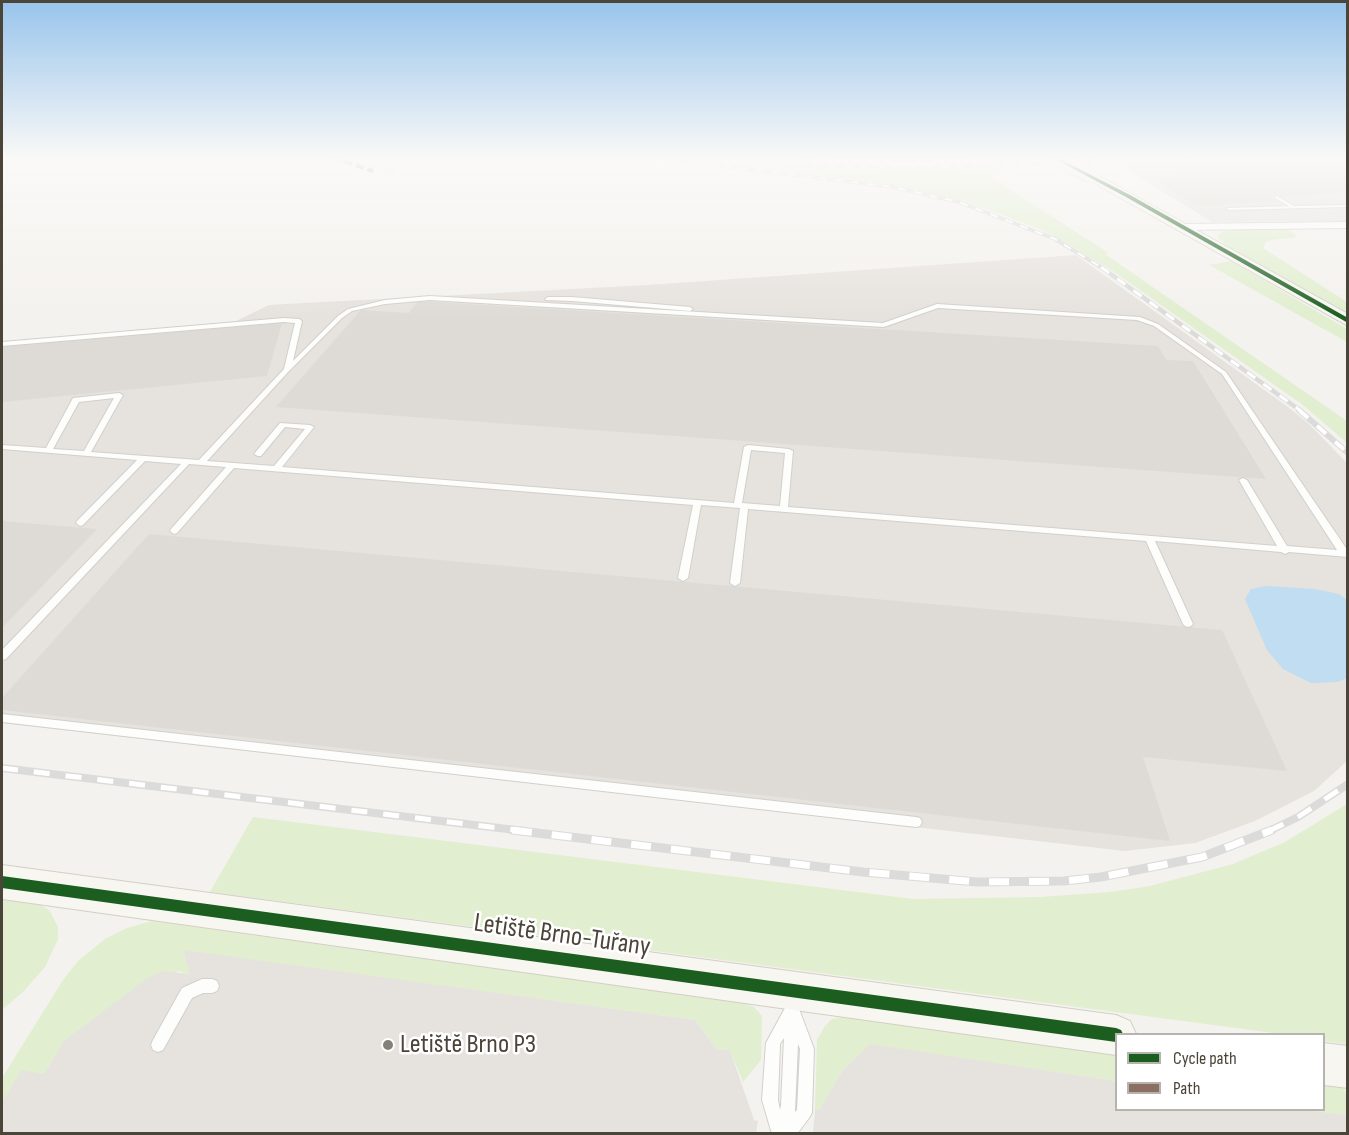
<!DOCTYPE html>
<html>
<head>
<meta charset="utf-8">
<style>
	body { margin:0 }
	#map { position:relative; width:1349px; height:1135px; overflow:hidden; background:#f4f2ee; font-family:"Sofia Sans Condensed",sans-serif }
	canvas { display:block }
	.frame { position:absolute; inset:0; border:3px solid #4b4439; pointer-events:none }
	.legend { position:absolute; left:1115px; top:1033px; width:210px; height:78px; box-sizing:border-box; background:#fff; border:2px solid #b7b4b0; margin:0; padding:8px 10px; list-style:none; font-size:18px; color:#4b4439 }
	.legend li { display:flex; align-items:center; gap:12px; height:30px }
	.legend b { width:30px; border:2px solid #b7b4b0 }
</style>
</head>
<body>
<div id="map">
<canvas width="1349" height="1135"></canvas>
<div class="frame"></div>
<ul class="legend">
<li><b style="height:8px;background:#1b5e20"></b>Cycle path</li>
<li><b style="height:8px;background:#8d6e63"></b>Path</li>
</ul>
</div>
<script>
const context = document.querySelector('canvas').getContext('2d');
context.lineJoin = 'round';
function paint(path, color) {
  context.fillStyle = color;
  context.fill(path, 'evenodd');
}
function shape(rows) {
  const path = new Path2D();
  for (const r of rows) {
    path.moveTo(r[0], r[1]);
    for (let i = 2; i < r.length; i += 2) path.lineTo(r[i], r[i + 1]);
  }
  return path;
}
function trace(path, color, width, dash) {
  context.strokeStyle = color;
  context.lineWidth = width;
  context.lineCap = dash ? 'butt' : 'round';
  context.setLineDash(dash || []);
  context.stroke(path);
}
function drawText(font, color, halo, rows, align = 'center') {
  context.font = font + ' "Sofia Sans Condensed",sans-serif';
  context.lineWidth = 5;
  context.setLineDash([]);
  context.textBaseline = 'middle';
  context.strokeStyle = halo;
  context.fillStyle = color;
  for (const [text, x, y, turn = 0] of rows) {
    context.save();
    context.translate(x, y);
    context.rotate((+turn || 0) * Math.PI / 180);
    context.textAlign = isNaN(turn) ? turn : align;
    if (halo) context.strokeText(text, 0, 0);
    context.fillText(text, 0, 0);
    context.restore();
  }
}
paint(shape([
	[1217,158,1347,158,1347,221,1212,222,1116,163],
	[1076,255,1288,407,1309,424,1347,463,1347,761,1314,791,1255,821,1195,843,1125,851,2,723,2,342,234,322,269,305,286,304,648,285]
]), '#e6e2de');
paint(shape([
	[338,158,409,158,392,175],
	[716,163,860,170,1015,168,994,175,992,178,1109,253,1105,254,1347,421,1347,443,1303,405,1110,269,1042,230,984,208,917,190,868,181],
	[1251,229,1287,229,1298,237,1272,240,1266,242,1263,248,1347,302,1347,315,1227,246,1217,237,1222,231],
	[1231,261,1347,329,1347,342,1209,265],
	[1347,804,1347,1044,1324,1041,1324,1034,1281,1034,210,892,253,817,914,899,1040,897,1110,892,1150,886,1233,864,1285,842],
	[2,900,41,905,50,911,58,927,58,939,45,967,24,991,2,1010],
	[152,921,744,1003,754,1007,762,1016,761,1060,743,1082,730,1050,717,1049,695,1020,183,951,191,975,178,971,64,1041,44,1074,2,1102,2,1078,63,980,78,961,105,939,127,928],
	[843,1017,1116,1055,1116,1081,870,1045,843,1070,819,1110,815,1110,817,1040,825,1026,832,1019],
	[1324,1083,1343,1086,1347,1097,1347,1115,1308,1110,1324,1110]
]), '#e1eecf');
paint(shape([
	[348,303,345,311,333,312,331,317,319,318,320,314,253,318,255,313,268,312,270,308],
	[970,313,1131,322,1143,325,1154,343,975,333],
	[294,322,283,367,271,368,283,323],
	[1205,377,1219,377,1312,524,1295,522],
	[130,392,112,428,38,436,60,399],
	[257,430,296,432,277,455,238,453],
	[727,441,812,447,809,503,717,494],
	[103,478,143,481,101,525,59,521],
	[1221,479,1266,482,1301,538,1251,534],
	[183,498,224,501,196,534,153,530],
	[97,531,111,532,2,647,2,629],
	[128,534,142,535,2,689,2,670],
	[667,538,763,547,759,586,658,576],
	[1134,560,1187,564,1216,626,1158,622],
	[183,950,695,1020,717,1049,730,1050,754,1120,758,1121,756,1134,2,1134,2,1102,22,1070,44,1074,64,1041,146,979,163,971,190,974],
	[870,1044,1116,1081,1116,1110,1308,1110,1347,1115,1347,1133,813,1133,815,1110,819,1110,843,1070]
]), '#e6e3df');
paint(shape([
	[1266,586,1315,589,1339,594,1347,600,1347,678,1338,682,1311,683,1283,669,1267,650,1245,599,1251,589]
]), '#c0ddf1');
paint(shape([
	[1333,165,1348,172,1348,193,1264,197,1281,201,1197,206,1147,175],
	[418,301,1158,346,1166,360,1193,361,1266,479,276,407,361,310,409,313],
	[282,323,267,376,2,402,2,347],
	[2,521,97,529,2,628],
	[149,534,1222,630,1287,771,1143,757,1170,841,2,710,2,698]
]), '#dedbd6');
const lane = shape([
	[1277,196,1294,206,1348,205,1348,207,1228,210,1226,209,1228,208,1289,206,1275,198,1275,197,1277,196],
	[430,296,883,323,937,304,1140,317,1158,324,1226,372,1348,551,1348,557,1289,552,1285,554,1281,552,1155,541,1193,624,1191,626,1188,627,1185,626,1183,624,1146,541,748,509,740,583,735,586,730,583,740,508,701,505,688,578,683,581,678,578,693,505,234,468,177,533,174,534,170,531,171,529,226,467,189,464,6,659,2,660,2,650,181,464,145,461,83,525,80,526,76,523,77,521,137,460,2,449,2,445,46,448,73,398,119,393,123,395,91,452,199,460,284,369,295,323,284,322,2,346,2,342,284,318,299,319,302,321,293,361,338,316,348,309,385,300,430,296],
	[430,300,884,327,938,308,1137,320,1154,326,1222,374,1337,550,1287,546,1247,480,1243,478,1239,480,1277,546,788,507,793,451,789,449,748,445,744,447,734,503,282,467,314,427,310,425,280,423,254,454,258,456,261,456,285,427,305,429,274,466,207,461,289,371,342,318,352,311,385,304,430,300],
	[114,398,84,451,53,449,79,402,114,398],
	[751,450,785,453,780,506,742,503,751,450],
	[548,297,572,297,690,307,693,309,690,311,572,301,546,300,545,299,548,297],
	[2,714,916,817,920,818,922,822,920,826,916,827,2,722,2,714],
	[202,979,212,979,217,981,219,986,217,991,212,993,203,993,192,998,163,1050,158,1052,153,1050,151,1045,153,1040,182,988,202,979],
	[792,992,797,994,799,999,799,1009,814,1049,812,1113,809,1118,797,1134,772,1134,762,1100,766,1043,785,1008,785,999,787,994,792,992],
	[784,1038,781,1105,780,1110,778,1100,780,1044,784,1038],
	[798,1044,800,1049,797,1110,795,1112,798,1044]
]);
const street = shape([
	[1348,222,1348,228,1182,230,1177,227,1182,224,1348,222]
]);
const secondary = shape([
	[1092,172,1348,314,1348,326,1087,179,1086,176,1092,172],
	[2,865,1116,1015,1130,1021,1136,1034,1116,1034,1116,1055,2,899,2,865],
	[1324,1043,1348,1046,1348,1088,1324,1085,1324,1043]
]);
trace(lane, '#d2d0cb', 2);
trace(street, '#d2d0cb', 2);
trace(secondary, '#d3cfc5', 2);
paint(lane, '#fdfdfc');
paint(street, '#fdfdfc');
paint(secondary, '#f7f6f1');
const railFar4 = shape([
	[660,158,893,187,959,202,1055,239,1104,269],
	[1076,162,1160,158],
	[781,165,913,168,1055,163]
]);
const railFar3 = shape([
	[1101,267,1301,411]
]);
const railFar2 = shape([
	[1299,410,1348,453]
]);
const railFar1 = shape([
	[2,768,524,831],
	[1269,831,1298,817,1348,784]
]);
const rail = shape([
	[512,830,863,872,977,882,1064,881,1101,877,1202,857,1272,830]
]);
trace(railFar4, '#dbdbda', 4);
trace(railFar3, '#dbdbda', 4.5);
trace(railFar2, '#dbdbda', 6);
trace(railFar1, '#dbdbda', 8);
trace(rail, '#dbdbda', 9);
trace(railFar4, '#fff', 2, [8]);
trace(railFar3, '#fff', 3, [10]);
trace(railFar2, '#fff', 4, [12]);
trace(railFar1, '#fff', 5, [16]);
trace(rail, '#fff', 7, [20]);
const secondaryBridge = shape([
	[1055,158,1092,176]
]);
trace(secondaryBridge, '#d3cfc5', 16, []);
trace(secondaryBridge, '#f7f6f1', 14);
trace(shape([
	[333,158,373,171]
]), '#8d6e63', 4, [8, 4]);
paint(shape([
	[791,158,920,159,976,158,974,159,920,161,793,159,791,158],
	[1053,158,1058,158,1130,195,1348,318,1348,323,1126,197,1053,158],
	[2,876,1116,1028,1121,1030,1123,1034,1116,1034,1116,1042,2,888,2,876]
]), '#1b5e20');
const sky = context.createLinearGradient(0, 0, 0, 317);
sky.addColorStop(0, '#98c4ec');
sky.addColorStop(0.5, '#faf9f7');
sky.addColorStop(1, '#faf9f700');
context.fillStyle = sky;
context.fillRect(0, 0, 1349, 317);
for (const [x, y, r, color] of [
	[388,1045,6,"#868178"]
]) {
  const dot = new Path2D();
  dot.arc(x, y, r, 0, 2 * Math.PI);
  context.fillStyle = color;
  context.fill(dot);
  trace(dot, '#fff', 2);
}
drawText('27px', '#4b4439', '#fff', [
	["Letiště Brno-Tuřany",562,936,8]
]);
drawText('27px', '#4b4439', '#fff', [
	["Letiště Brno P3",400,1045]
], 'left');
</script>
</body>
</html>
